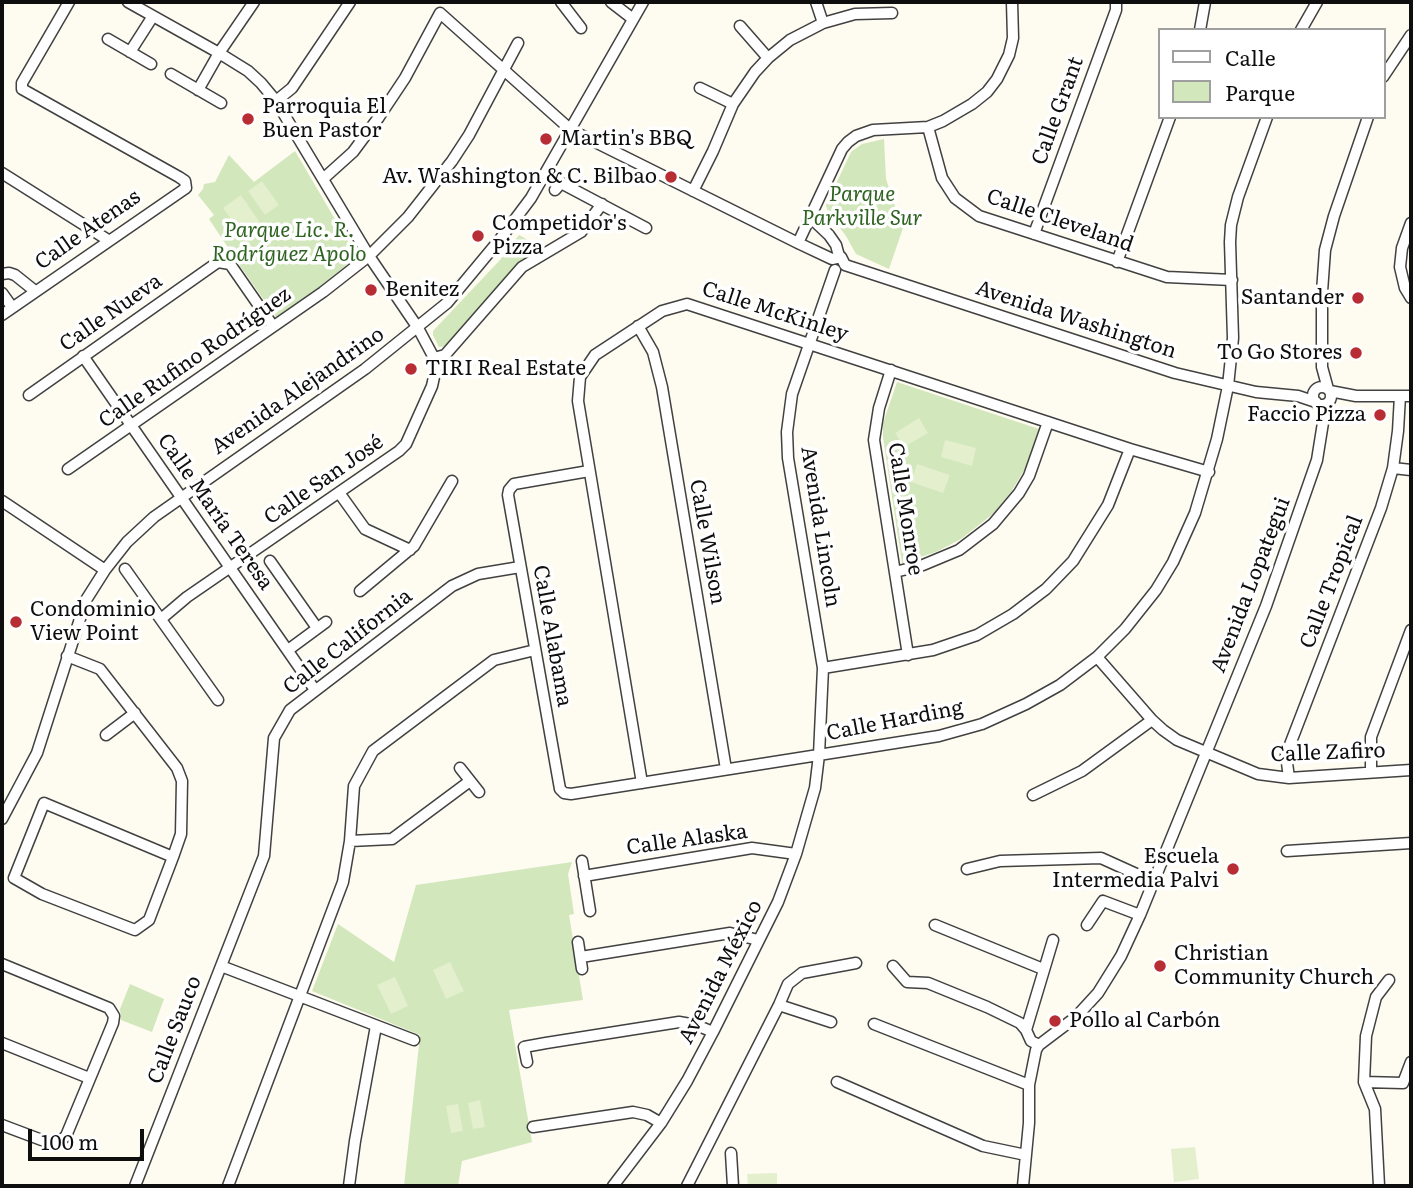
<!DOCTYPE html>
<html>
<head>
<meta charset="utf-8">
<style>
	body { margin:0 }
	#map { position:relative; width:1413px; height:1188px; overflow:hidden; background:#fefbf0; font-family:Literata,serif }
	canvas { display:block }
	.frame { position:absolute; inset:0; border:4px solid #0e0e0e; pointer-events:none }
	.legend { position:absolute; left:1158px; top:28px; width:228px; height:91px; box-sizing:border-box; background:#fff; border:2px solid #9f9f9f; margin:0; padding:9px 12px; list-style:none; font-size:21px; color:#0e0e0e }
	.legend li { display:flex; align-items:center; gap:14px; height:35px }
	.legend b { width:35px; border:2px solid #9f9f9f }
	.scale { position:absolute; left:28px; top:1129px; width:116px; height:32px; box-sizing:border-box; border:4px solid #0e0e0e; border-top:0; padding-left:9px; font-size:21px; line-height:24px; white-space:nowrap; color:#0e0e0e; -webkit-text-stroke:5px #fff; paint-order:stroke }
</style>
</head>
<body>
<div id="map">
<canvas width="1413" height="1188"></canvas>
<div class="frame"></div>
<ul class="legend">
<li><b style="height:9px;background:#fff"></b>Calle</li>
<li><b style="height:19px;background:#d2e7bb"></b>Parque</li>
</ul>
<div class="scale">100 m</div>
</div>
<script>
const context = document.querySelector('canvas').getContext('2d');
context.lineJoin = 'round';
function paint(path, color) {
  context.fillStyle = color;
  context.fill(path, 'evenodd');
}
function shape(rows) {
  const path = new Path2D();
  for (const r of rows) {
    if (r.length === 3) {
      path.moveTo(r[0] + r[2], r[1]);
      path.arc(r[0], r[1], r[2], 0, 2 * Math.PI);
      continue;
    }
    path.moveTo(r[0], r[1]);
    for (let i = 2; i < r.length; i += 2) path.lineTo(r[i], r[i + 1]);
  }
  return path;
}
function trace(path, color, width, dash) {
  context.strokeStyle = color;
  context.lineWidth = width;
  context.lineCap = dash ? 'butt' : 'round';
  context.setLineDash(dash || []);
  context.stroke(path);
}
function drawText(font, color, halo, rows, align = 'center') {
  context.font = font + ' Literata,serif';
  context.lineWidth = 7;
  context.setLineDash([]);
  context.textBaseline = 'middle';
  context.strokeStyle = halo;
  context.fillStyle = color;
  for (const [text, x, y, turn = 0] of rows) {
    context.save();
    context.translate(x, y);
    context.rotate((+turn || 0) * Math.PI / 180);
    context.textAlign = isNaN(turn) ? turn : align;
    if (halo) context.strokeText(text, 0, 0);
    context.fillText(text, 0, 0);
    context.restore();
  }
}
paint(shape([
	[884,139,886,179,897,212,905,222,889,269,856,254,846,236,828,212,826,205,851,152,862,144],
	[295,151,356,255,353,260,322,285,276,317,240,266,236,250,227,246,209,219,214,215,198,195,203,189,204,184,215,182,229,155,254,182],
	[519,235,542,248,518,263,447,346,439,347,433,335,433,331,500,260],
	[897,382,1039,429,1026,467,1011,492,994,513,961,539,936,552,902,563,883,437,883,423],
	[572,862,568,874,574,914,569,915,583,1000,509,1010,532,1142,462,1161,458,1186,404,1186,420,1035,312,991,338,924,394,962,416,885],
	[130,984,164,999,152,1032,121,1020,120,1009]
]), '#d2e7bb');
paint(shape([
	[262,181,279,205,265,215,248,191],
	[241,195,265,230,248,242,223,208],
	[919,418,928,433,904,447,895,433],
	[945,440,976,448,972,466,941,457],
	[917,464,950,475,943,493,911,482],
	[450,962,464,991,446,999,433,970],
	[395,977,408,1006,391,1014,377,985],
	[480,1100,485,1127,473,1129,468,1103],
	[458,1104,463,1131,451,1133,446,1106],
	[1195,1147,1199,1179,1174,1182,1171,1149],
	[777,1173,777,1186,748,1186,747,1174]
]), '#e3efcd');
const minor = shape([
	[128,2,219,53,248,71,261,83,276,101,369,256,418,328,434,358,436,368,432,386,406,444,399,451,187,597,161,619],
	[561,2,581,28],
	[611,2,633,19],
	[816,2,823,23],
	[740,26,768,58],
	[1200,30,1205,2],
	[1301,30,1317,2],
	[108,39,151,64],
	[130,52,153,16],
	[171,74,221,103],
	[1383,77,1411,35],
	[700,88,733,104],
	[198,90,219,53,254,2],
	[276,101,292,88,350,2],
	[928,127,942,178,955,198,979,216,1167,277,1232,280],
	[2,173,108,240],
	[323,179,353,152,379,117,405,78,440,13,571,130,798,243,832,259,841,257,845,265,1175,373,1256,392,1298,396,1316,402],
	[555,190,561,183,646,228],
	[693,191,713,151,733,104,755,72,768,58,790,40,823,23,855,14,892,13],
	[810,217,829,235,836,245,839,256],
	[1411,223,1402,248,1400,267,1405,288,1411,298],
	[1034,234,1116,10,1116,2],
	[798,243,842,149,848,142,856,136,873,130,928,127,943,121,972,104,987,92,997,79,1009,55,1013,38,1012,2],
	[1117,262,1170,117],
	[2,274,9,273,15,275,35,291],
	[2,293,12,307],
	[2,315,186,188,185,181,179,177,22,89,22,83,69,2],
	[638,326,653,352,662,387,726,769],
	[83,356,315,690],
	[434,358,445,355,522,267,581,232,602,204],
	[891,370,879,408,874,440,908,655],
	[1322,396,9],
	[1328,389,1322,367,1322,292,1325,250,1334,216,1368,117],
	[1330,391,1356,396,1411,396],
	[29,395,218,262,230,264,273,326],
	[1393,468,1411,470],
	[68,469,323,292,369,256,408,217,452,161,469,135,518,43],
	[589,471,514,484,509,490,508,495,560,789,564,793,571,794,939,736,982,724,1026,704,1060,685,1097,657,1125,629,1156,590,1173,562,1195,513,1217,439,1228,386,1233,338,1230,242,1231,225,1238,197,1267,117],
	[340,494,365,529,410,550],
	[2,501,105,570],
	[270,561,317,628],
	[125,569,218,700],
	[895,572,923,565,959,550,993,524,1019,493,1029,476,1048,422],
	[360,591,414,546,452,481],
	[288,650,326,622],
	[67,656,100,669,177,768,182,781,181,834,173,857,149,920,135,930,42,894,14,878,44,803,173,857],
	[1097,657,1152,720,1163,730,1177,740,1258,774,1289,778,1411,770],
	[823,668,933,650,977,635,1013,614,1046,589,1073,561,1108,505,1130,449],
	[106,735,135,713],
	[460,768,479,792],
	[1371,772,1371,737,1411,630],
	[1289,778,1286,755,1381,508,1393,468,1398,431,1400,396],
	[642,783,578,401,580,377,595,355,662,311,687,304,1130,449,1209,472],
	[1033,795,1082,771,1152,720],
	[2,819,37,753,86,600,105,570,127,542,154,517,365,369,447,303,501,238,531,198,643,2],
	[350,841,392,839,470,781],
	[1287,851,1411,843],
	[582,861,590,911],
	[967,869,1000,861,1101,858,1154,882],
	[584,876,752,848,796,854],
	[935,925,1043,969],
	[1087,925,1103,901,1140,915],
	[578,942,582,969],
	[581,957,730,933,758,940],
	[2,964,109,1008,114,1016,113,1023,66,1136,55,1145,2,1125],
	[221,966,414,1040],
	[893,966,907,982,928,983,987,1007,1020,1023,1026,1030],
	[779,1005,831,1022],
	[874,1024,1029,1085],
	[2,1043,89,1078],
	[1039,1045,1031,1041,1026,1030,1053,940],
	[527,1062,524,1047,546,1043,679,1022,696,1025,713,1032],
	[837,1082,983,1146,1026,1155],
	[1364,1082,1403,1083,1411,1062],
	[533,1127,633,1112,647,1115,661,1123],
	[731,1153,733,1186],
	[135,1186,264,856,274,738,290,710,452,586,478,574,520,567],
	[228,1186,343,882,350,841,354,786,373,751,494,660,535,650],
	[349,1186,355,1141,376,1026],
	[613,1186,661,1123,687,1081,713,1032,778,902,796,854,815,788,819,755,823,668,788,458,787,432,792,394,835,270],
	[687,1186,779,1005,788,984,802,973,856,963],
	[1023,1186,1029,1123,1029,1085,1036,1050,1039,1045,1076,1017,1098,993,1121,956,1140,915,1266,606,1317,460,1326,404],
	[1379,1186,1375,1109,1364,1082,1366,1036,1376,997,1389,980]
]);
trace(minor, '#414141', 13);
trace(minor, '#fff', 10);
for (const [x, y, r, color] of [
	[248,119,7,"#b82d34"],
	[546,139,7,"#b82d34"],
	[671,177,7,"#b82d34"],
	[478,236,7,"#b82d34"],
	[371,290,7,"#b82d34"],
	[1358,298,7,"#b82d34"],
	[1356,353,7,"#b82d34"],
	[411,369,7,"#b82d34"],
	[1380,415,7,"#b82d34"],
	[16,622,7,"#b82d34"],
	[1233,869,7,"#b82d34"],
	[1160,966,7,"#b82d34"],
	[1055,1021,7,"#b82d34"]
]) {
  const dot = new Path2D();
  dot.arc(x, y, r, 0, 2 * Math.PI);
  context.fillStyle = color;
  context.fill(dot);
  trace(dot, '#fff', 2.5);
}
drawText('21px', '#0e0e0e', '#fff', [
	["Parroquia El",262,107],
	["Buen Pastor",262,131],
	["Martin's BBQ",560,139],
	["Av. Washington & C. Bilbao",657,177,"right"],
	["Competidor's",492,224],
	["Pizza",492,248],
	["Benitez",385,290],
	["Santander",1344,298,"right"],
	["To Go Stores",1342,353,"right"],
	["TIRI Real Estate",425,369],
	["Faccio Pizza",1366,415,"right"],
	["Condominio",30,610],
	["View Point",30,634],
	["Escuela",1219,857,"right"],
	["Intermedia Palvi",1219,881,"right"],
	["Christian",1174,954],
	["Community Church",1174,978],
	["Pollo al Carbón",1069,1021]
], 'left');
drawText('21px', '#0e0e0e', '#fff', [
	["Calle Grant",1058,111,-70],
	["Calle Cleveland",1060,221,19],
	["Calle Atenas",88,230,-35],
	["Calle McKinley",775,312,18],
	["Calle Nueva",111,313,-35],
	["Avenida Washington",1076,320,18],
	["Calle Rufino Rodríguez",195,358,-35],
	["Avenida Alejandrino",298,391,-35],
	["Calle San José",324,480,-35],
	["Calle Monroe",905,509,81],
	["Calle María Teresa",215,512,55],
	["Avenida Lincoln",820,527,81],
	["Calle Wilson",707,542,80],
	["Calle Tropical",1332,582,-69],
	["Avenida Lopategui",1251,585,-69],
	["Calle Alabama",552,636,80],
	["Calle California",348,642,-38],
	["Calle Harding",895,721,-11],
	["Calle Zafiro",1328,753,-2],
	["Calle Alaska",687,840,-8],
	["Avenida México",721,972,-63],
	["Calle Sauco",175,1030,-69]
]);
drawText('italic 21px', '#2f6321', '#fff', [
	["Parque",862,195],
	["Parkville Sur",862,219],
	["Parque Lic. R.",289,231],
	["Rodríguez Apolo",289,255]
]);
</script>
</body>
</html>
